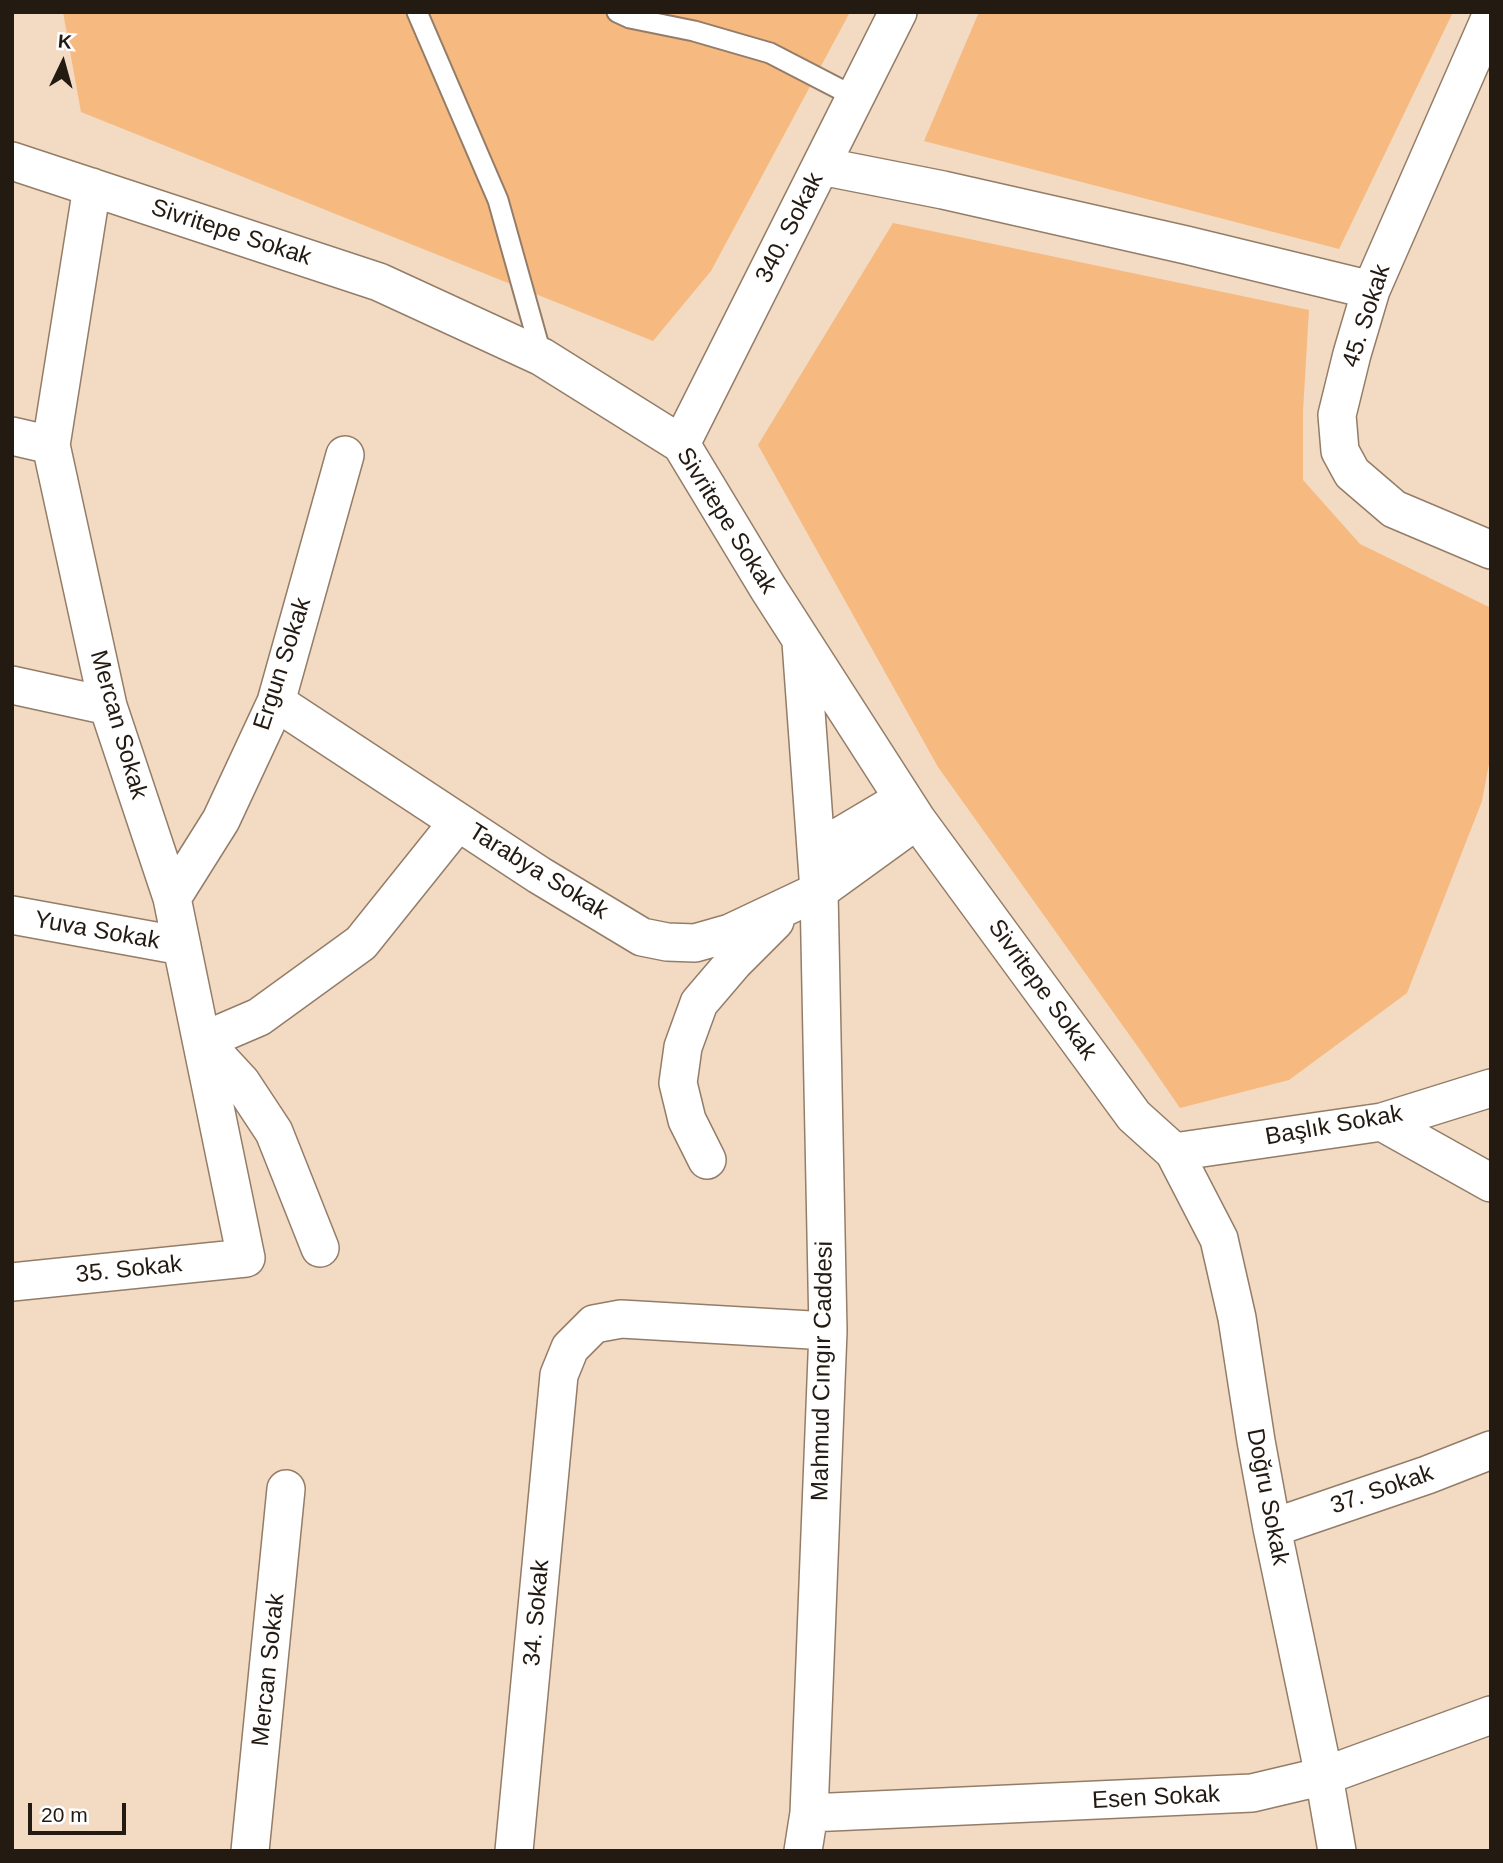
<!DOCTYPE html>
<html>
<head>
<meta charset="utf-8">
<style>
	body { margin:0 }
	#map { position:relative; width:1503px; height:1863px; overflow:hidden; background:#f3dac2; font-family:Arial,sans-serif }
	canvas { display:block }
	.frame { position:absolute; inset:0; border:14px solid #231a12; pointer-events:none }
	.north { position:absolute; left:28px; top:28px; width:70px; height:70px; -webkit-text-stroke:5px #fff; paint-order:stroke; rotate:5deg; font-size:19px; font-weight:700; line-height:28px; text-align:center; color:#231a12 }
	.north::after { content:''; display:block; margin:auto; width:24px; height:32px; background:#231a12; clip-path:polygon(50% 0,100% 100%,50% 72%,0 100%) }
	.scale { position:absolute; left:28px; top:1803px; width:98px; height:32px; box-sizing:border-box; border:4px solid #231a12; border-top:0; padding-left:9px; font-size:21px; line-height:24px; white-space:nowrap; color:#231a12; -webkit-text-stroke:5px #fff; paint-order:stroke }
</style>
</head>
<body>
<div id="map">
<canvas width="1503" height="1863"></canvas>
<div class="frame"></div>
<div class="north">K</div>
<div class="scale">20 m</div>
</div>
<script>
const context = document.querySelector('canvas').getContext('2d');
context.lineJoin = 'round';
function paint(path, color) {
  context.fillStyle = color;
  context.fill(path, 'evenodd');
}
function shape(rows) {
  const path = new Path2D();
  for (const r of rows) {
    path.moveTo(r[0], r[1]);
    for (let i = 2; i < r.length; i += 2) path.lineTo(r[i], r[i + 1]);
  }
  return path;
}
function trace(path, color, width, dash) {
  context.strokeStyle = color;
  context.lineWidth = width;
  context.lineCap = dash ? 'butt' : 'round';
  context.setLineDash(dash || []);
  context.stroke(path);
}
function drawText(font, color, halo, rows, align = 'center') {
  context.font = font + ' Arial,sans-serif';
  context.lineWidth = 7;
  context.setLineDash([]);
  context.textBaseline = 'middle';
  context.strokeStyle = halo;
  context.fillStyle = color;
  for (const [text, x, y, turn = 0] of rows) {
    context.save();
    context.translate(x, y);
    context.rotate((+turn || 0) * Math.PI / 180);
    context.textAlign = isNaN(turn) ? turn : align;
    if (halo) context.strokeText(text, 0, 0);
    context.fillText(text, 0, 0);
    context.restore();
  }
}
paint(shape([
	[63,12,850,12,711,271,653,341,81,112],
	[979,12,1453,12,1339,249,924,141],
	[893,223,1309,310,1303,411,1303,480,1360,544,1491,608,1491,753,1482,801,1407,993,1289,1080,1180,1108,1138,1047,938,767,758,445]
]), '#f6b97f');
const lane = shape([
	[417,12,498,200,542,357],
	[617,12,630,18,694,31,770,53,855,97]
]);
const street = shape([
	[1491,16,1371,290,1352,354,1337,415,1340,451,1352,473,1394,509,1491,550],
	[12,161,379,282,542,357,681,444,768,588,917,820,1134,1116,1174,1152,1219,1239,1237,1318,1256,1441,1272,1528,1324,1776,1337,1851],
	[821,166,943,190,1186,245,1371,290],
	[12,436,51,445],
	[681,444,898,12],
	[801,642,819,891,828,1331,809,1813,803,1851],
	[12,685,108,706],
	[276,702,539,875,642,937,667,942,695,943,730,933,819,891,917,820],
	[817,850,903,799],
	[172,898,221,820,276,702,345,455],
	[12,915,182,946],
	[1382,1122,1491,1183],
	[1174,1152,1382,1122,1491,1088],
	[707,1160,687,1120,678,1083,683,1047,699,1003,734,962,775,921],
	[320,1248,274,1132,241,1082,203,1041,259,1017,361,943,458,822],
	[12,1282,246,1258,172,898,108,706,51,445,92,187],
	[1272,1528,1427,1475,1491,1450],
	[809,1813,1252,1793,1324,1776,1491,1715],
	[250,1851,286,1489],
	[514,1851,559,1375,570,1348,594,1324,621,1319,828,1331]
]);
trace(lane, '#947d68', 23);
trace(street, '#947d68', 40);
trace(lane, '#fff', 19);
trace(street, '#fff', 37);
drawText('24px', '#231a12', '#fff', [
	["340. Sokak",790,228,-63],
	["Sivritepe Sokak",231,233,18],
	["45. Sokak",1367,316,-72],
	["Sivritepe Sokak",726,521,58],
	["Ergun Sokak",283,664,-72],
	["Mercan Sokak",118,725,74],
	["Tarabya Sokak",538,872,32],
	["Yuva Sokak",97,931,10],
	["Sivritepe Sokak",1042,990,54],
	["Başlık Sokak",1334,1126,-10],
	["35. Sokak",129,1270,-6],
	["Mahmud Cıngır Caddesi",823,1371,-89],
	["37. Sokak",1382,1490,-19],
	["Doğru Sokak",1267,1497,79],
	["34. Sokak",537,1613,-85],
	["Mercan Sokak",269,1670,-84],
	["Esen Sokak",1156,1798,-3]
]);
</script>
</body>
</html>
